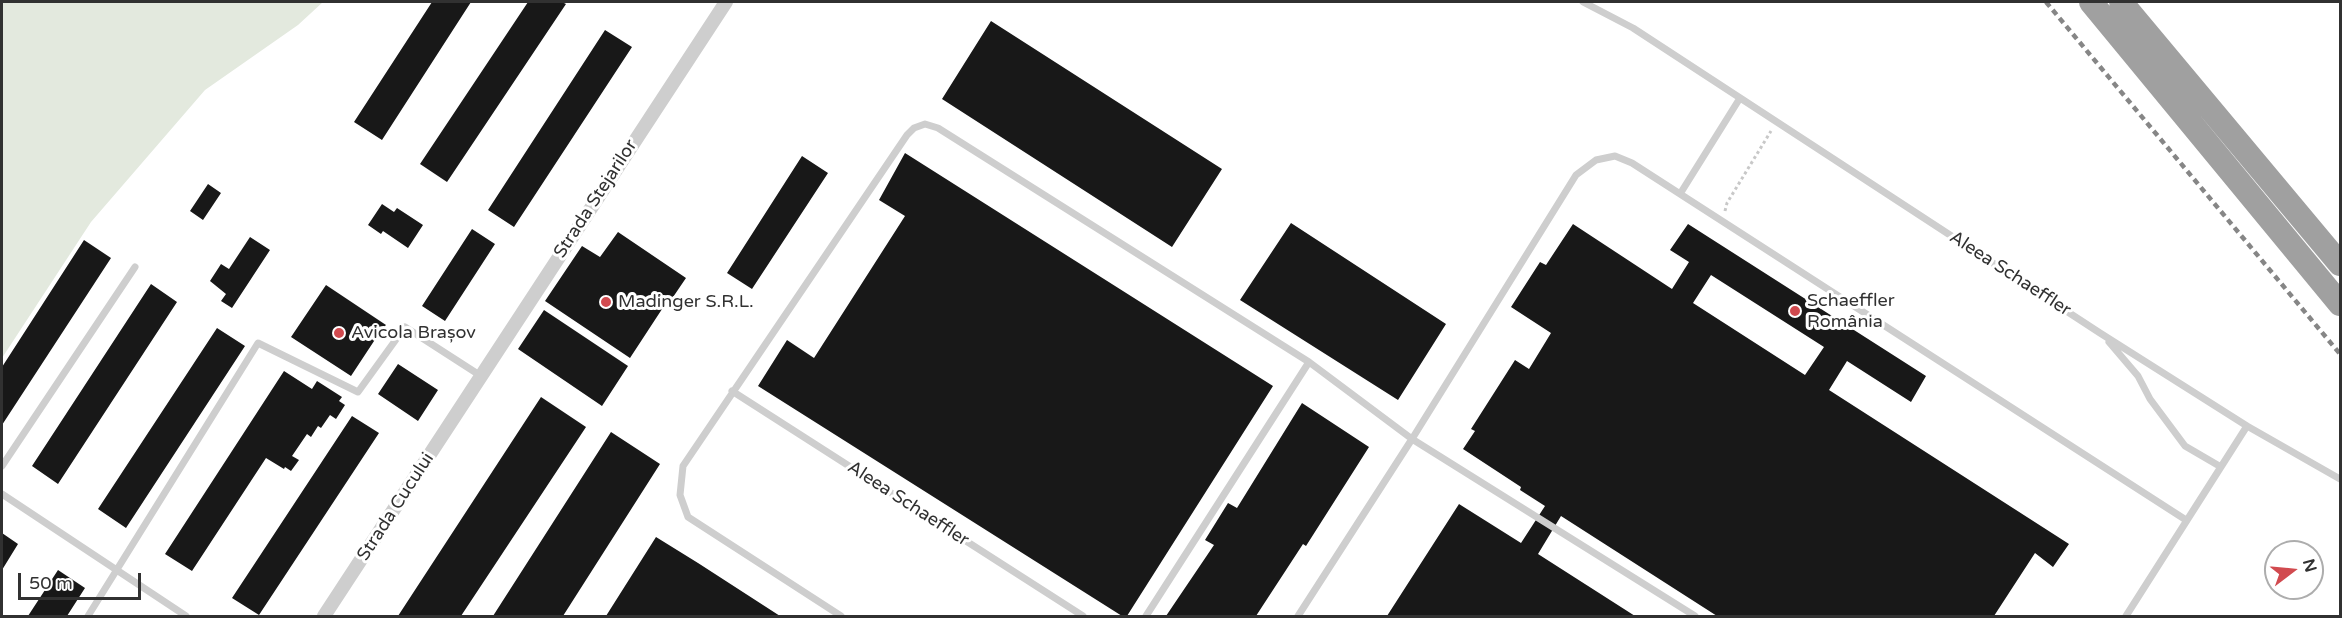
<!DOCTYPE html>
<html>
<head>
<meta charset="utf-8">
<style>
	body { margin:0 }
	#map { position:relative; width:2342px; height:618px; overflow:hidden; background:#fff; font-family:"Varela Round",sans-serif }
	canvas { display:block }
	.frame { position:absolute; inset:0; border:3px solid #313131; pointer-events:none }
	.north { position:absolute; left:2264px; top:540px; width:60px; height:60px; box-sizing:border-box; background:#fff; border:2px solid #adadad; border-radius:50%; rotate:74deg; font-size:16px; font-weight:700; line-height:24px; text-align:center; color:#313131 }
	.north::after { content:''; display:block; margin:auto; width:21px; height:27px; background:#d14a4f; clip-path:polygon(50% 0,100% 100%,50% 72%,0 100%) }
	.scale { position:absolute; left:18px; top:573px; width:123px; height:27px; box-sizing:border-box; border:3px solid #313131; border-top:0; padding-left:8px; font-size:18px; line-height:21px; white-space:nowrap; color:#313131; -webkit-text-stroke:4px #fff; paint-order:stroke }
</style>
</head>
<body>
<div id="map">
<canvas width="2342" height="618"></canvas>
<div class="frame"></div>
<div class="north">N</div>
<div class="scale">50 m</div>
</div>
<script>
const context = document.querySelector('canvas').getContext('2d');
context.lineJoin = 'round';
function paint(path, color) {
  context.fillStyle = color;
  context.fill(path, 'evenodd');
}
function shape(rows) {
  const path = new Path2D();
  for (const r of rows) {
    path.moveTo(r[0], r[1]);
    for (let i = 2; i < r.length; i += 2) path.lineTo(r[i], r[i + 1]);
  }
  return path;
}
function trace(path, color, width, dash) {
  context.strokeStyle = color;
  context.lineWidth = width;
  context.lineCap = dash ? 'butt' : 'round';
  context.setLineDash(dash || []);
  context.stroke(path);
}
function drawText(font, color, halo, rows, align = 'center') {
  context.font = font + ' "Varela Round",sans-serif';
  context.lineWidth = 6;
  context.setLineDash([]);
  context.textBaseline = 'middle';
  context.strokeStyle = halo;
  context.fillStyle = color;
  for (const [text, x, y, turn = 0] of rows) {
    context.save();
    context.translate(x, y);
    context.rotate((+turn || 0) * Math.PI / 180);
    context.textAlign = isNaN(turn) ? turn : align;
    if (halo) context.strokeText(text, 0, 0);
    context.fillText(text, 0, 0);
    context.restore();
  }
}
paint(shape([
	[2,2,323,2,298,25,205,90,91,222,2,358]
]), '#e3e9de');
paint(shape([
	[432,2,471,2,382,140,354,122],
	[528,2,562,2,566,4,447,182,420,164],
	[991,21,1222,169,1172,247,942,99],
	[605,30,632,47,514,227,488,210],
	[905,153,1273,386,1127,616,1122,616,758,386,787,340,814,358,905,216,879,200],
	[802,156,828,173,752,289,727,273],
	[208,184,221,193,203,220,190,211],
	[382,204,394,212,397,208,423,225,408,248,383,231,381,234,368,225],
	[1291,223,1446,324,1398,400,1240,300],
	[1573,224,1672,289,1689,262,1670,250,1688,224,1926,376,1911,402,1847,361,1829,390,2069,544,2053,567,2035,553,1994,616,1717,616,1561,516,1538,554,1635,616,1387,616,1459,504,1521,543,1545,506,1520,490,1521,487,1463,449,1475,431,1471,429,1515,360,1529,369,1551,333,1511,307,1540,262,1546,265],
	[1711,275,1824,347,1805,375,1693,303],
	[472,229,495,244,445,321,422,306],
	[618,232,686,278,669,303,652,292,666,303,630,358,545,301,582,246,600,257],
	[250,237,270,250,232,308,221,301,226,294,210,281,221,264,229,269],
	[84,240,111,258,2,425,2,367],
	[151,284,177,302,58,484,32,466],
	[326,285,386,325,383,328,386,330,381,337,378,335,351,376,291,337],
	[544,310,628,366,602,406,518,349],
	[217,328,245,346,126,528,98,509],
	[398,364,438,390,418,421,378,394],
	[284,371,312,389,317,381,342,397,339,401,345,405,336,419,330,415,321,428,318,426,311,437,307,434,292,456,299,460,291,471,285,467,284,469,266,458,192,571,165,554],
	[541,397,586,427,461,616,398,616],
	[1302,403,1369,447,1306,546,1303,544,1256,616,1166,616,1214,545,1205,540,1228,503,1237,508],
	[352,416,379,433,259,615,232,598],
	[611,432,660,464,563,616,493,616],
	[2,533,18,544,2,570],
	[656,537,698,563,780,616,606,616],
	[58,570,85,588,67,616,28,616]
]), '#181818');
trace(shape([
	[1725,211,1727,203,1771,131]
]), '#c8c8c8', 3, [3, 3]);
trace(shape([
	[1583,2,1633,28,2100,333,2247,426,2126,616],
	[1680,194,1740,98],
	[2109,342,2138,376,2150,399,2185,446,2221,467],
	[732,391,1083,616],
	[2247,426,2340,479],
	[2,466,135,267],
	[2,494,186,616],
	[88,616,258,343,358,392,405,327,481,376],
	[841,616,688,517,680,495,683,466,907,135,914,128,925,124,938,128,1309,362,1412,439,1576,175,1596,160,1615,156,1632,163,2186,520],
	[1146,616,1309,362],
	[1298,616,1412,439,1695,616]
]), '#cecece', 7);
trace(shape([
	[324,616,726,2]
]), '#cecece', 14);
trace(shape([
	[2091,2,2340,304],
	[2121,2,2340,264]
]), '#a0a0a0', 24);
trace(shape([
	[2046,2,2340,354]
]), '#868686', 4.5, [6, 4.5]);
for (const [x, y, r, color] of [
	[606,302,6,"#d14a4f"],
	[1795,311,6,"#d14a4f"],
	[339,333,6,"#d14a4f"]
]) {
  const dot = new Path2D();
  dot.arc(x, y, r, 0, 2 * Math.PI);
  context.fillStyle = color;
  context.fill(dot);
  trace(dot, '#fff', 2);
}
drawText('18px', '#313131', '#fff', [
	["Strada Stejarilor",596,199,-57],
	["Aleea Schaeffler",2010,274,33],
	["Aleea Schaeffler",908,504,33],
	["Strada Cucului",396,507,-57]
]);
drawText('18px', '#313131', '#fff', [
	["Schaeffler",1807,301],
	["România",1807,322],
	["Madinger S.R.L.",618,302],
	["Avicola Brașov",351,333]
], 'left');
</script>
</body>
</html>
